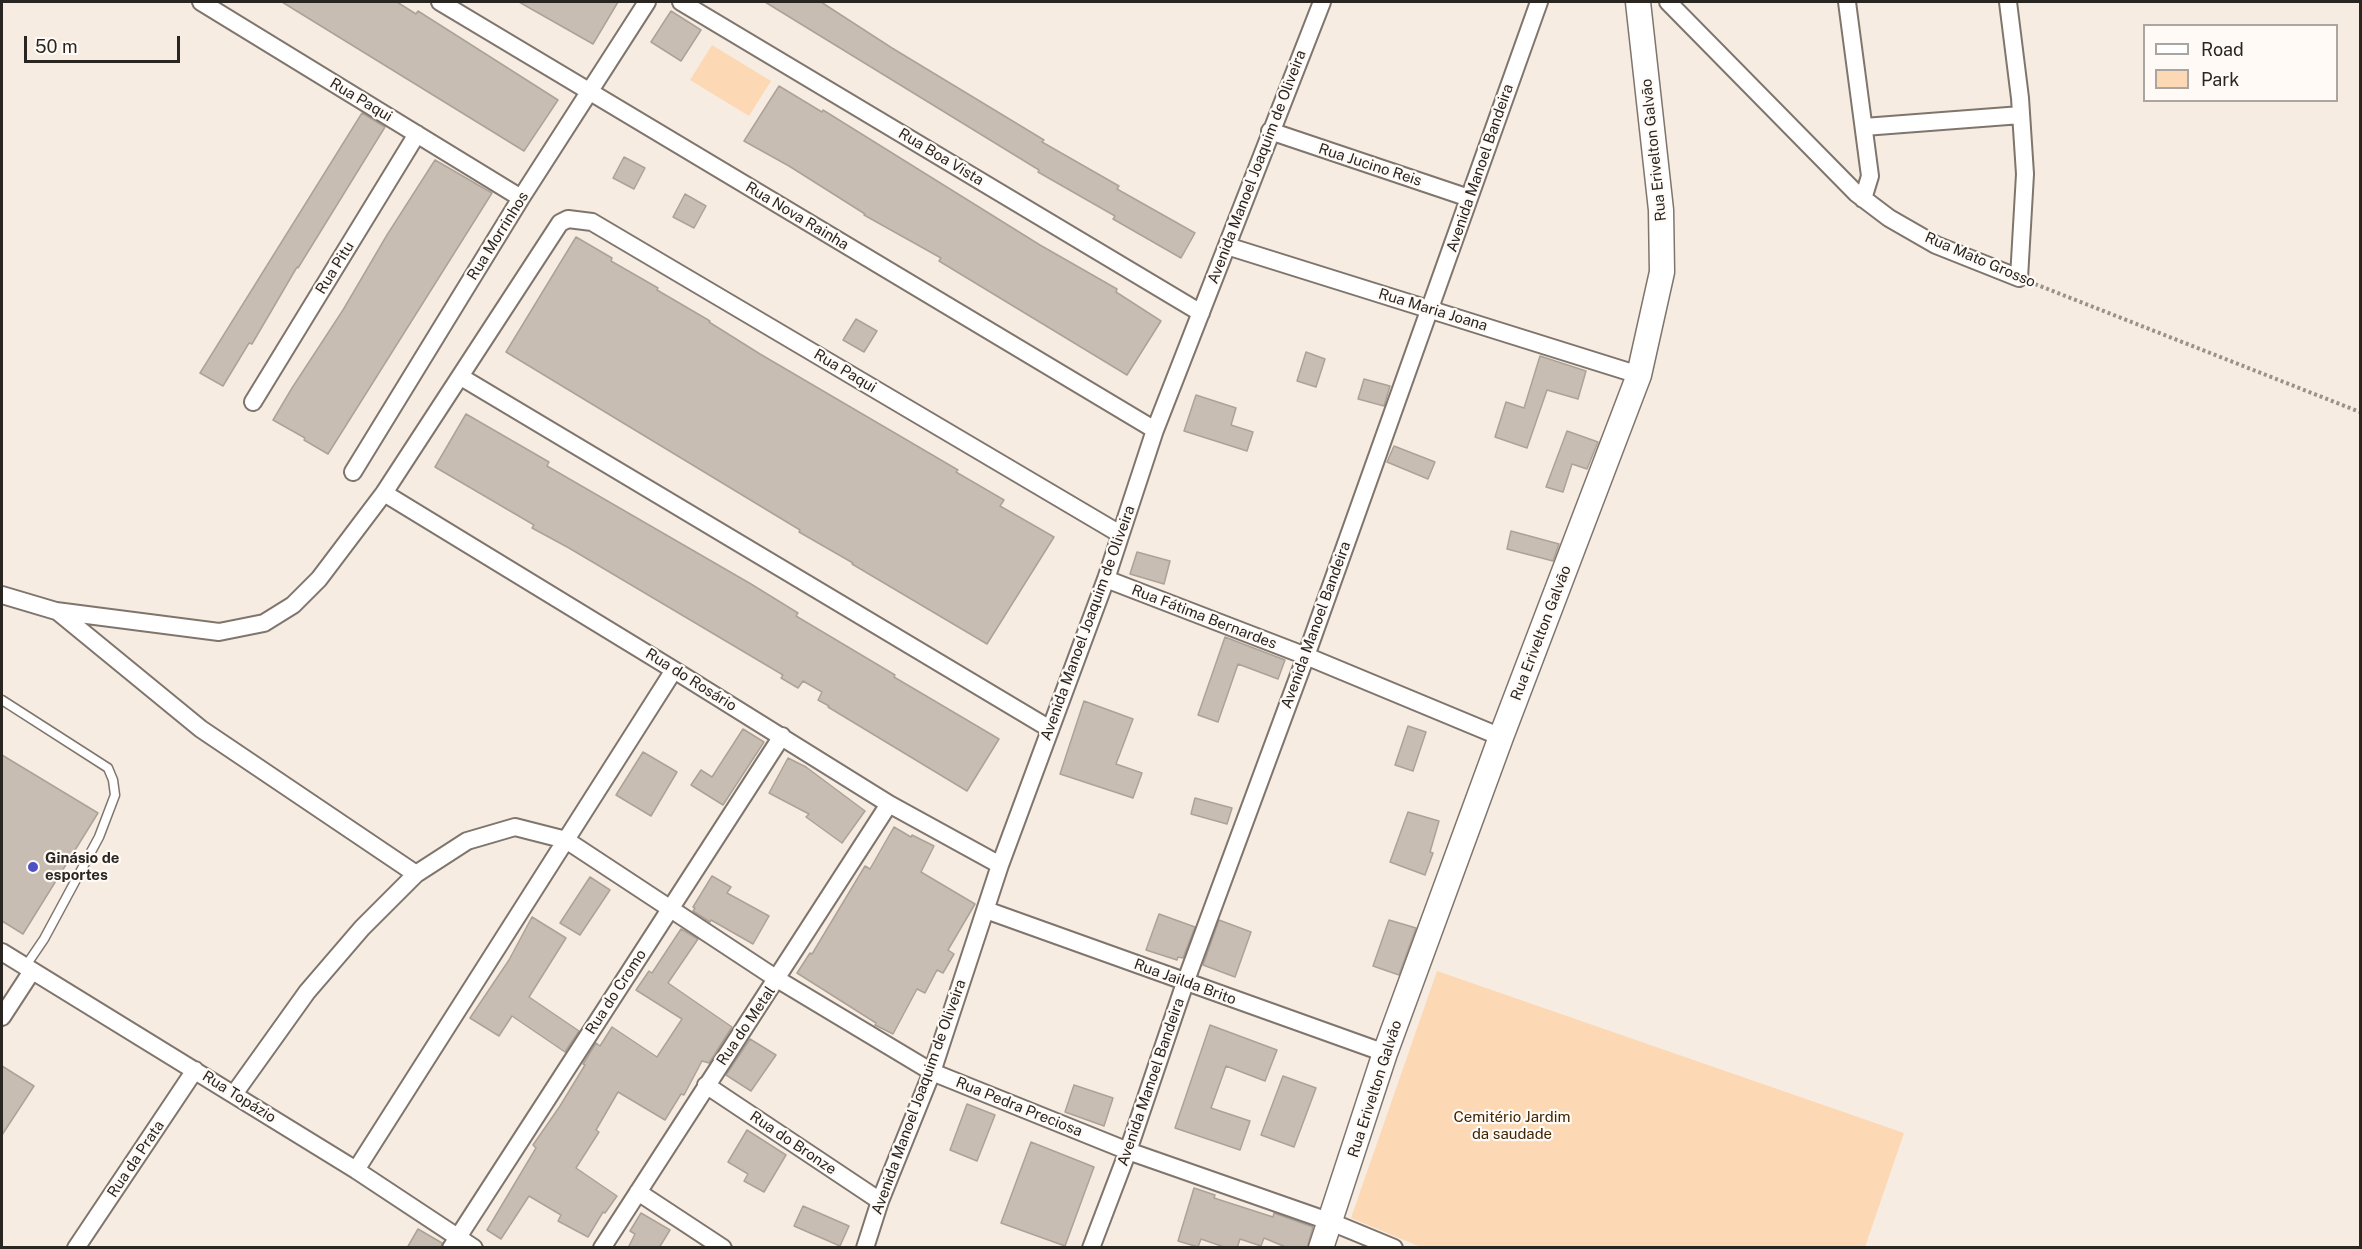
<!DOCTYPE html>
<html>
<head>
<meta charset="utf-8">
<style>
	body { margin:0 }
	#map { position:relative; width:2362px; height:1249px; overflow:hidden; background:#f7ece1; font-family:"Public Sans",sans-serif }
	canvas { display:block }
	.frame { position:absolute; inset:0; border:3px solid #292521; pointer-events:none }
	.legend { position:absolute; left:2143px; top:24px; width:195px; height:78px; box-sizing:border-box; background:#fffaf6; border:2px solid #a9a5a1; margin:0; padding:8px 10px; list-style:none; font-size:18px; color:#292521 }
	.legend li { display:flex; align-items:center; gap:12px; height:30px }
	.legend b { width:30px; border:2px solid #a9a5a1 }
	.scale { position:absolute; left:24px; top:36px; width:156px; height:27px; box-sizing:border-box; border:3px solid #292521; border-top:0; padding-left:8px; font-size:18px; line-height:21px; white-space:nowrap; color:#292521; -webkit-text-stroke:4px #fffaf6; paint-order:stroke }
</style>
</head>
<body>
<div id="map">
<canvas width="2362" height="1249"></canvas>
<div class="frame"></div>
<ul class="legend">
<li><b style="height:8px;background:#fff"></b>Road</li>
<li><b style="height:16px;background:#fcd8b4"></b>Park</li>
</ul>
<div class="scale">50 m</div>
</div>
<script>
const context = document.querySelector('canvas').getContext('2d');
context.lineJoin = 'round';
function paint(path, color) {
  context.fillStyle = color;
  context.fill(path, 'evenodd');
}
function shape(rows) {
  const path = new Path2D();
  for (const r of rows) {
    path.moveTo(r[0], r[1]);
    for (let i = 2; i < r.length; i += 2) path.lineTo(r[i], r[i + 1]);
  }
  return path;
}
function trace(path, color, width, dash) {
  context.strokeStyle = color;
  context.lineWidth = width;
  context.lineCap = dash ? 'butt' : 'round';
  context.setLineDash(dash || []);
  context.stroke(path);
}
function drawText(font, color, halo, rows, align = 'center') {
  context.font = font + ' "Public Sans",sans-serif';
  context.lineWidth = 4.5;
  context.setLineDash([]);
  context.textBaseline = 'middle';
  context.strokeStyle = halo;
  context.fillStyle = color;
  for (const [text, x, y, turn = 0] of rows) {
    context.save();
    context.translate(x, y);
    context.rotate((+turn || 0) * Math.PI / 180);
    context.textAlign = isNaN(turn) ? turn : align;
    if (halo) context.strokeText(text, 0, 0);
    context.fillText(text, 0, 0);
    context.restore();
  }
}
paint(shape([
	[712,45,771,81,749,116,690,80],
	[1437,971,1904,1133,1865,1247,1421,1247,1351,1218]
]), '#fcd8b4');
const building = shape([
	[282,2,397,2,416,14,418,11,558,100,524,151,282,2],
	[519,2,618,2,593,44,519,2],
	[765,2,821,2,892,48,1044,140,1042,142,1119,186,1117,189,1195,233,1181,258,1113,219,1115,216,1038,172,1039,170,765,2],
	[671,11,701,30,681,61,651,42,671,11],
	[779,86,822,112,823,110,1040,245,1117,289,1116,292,1161,321,1127,375,939,261,941,258,864,215,865,214,789,166,744,141,779,86],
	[362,113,385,127,298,268,297,267,252,344,249,343,223,386,200,373,362,113],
	[624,157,645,168,634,189,613,178,624,157],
	[435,160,492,193,328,454,304,440,305,438,273,420,292,388,343,310,387,235,435,160],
	[685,194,706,206,694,228,673,217,685,194],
	[576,237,612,258,611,261,658,288,657,290,710,321,709,322,760,354,958,470,956,472,1004,500,1000,506,1054,537,987,644,852,564,853,563,799,532,800,530,506,352,576,237],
	[856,319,877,331,864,352,843,340,856,319],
	[1306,352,1325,359,1316,387,1297,381,1306,352],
	[1540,356,1586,371,1578,399,1547,390,1527,448,1495,437,1506,402,1524,408,1540,356],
	[1364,379,1390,386,1384,406,1358,399,1364,379],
	[1196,395,1236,408,1231,425,1253,432,1247,451,1184,431,1196,395],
	[466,414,549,462,547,466,751,584,798,613,796,616,895,675,894,677,999,739,967,791,828,707,829,706,818,700,822,692,803,681,798,688,781,678,783,675,569,548,532,528,534,525,435,467,466,414],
	[1567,431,1598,442,1587,469,1572,464,1563,492,1546,487,1567,431],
	[1394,446,1435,462,1428,479,1387,462,1394,446],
	[1511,531,1559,544,1553,561,1507,549,1511,531],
	[1137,552,1170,561,1164,584,1130,574,1137,552],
	[1225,637,1285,660,1278,679,1238,664,1218,722,1198,715,1225,637],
	[1084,701,1133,719,1116,764,1142,773,1133,798,1060,774,1084,701],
	[1408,726,1426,732,1413,771,1395,765,1408,726],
	[743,729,764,742,723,805,691,785,701,770,712,777,743,729],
	[643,752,677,772,651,816,616,795,643,752],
	[2,755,98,813,23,934,2,921,2,755],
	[788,758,806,767,865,811,842,843,806,817,809,814,769,793,788,758],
	[1195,798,1232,808,1227,824,1191,814,1195,798],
	[1408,812,1439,821,1430,852,1433,853,1425,875,1390,862,1408,812],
	[894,827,911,837,912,835,934,846,921,872,975,904,948,950,954,954,943,973,937,970,925,993,917,989,893,1034,875,1025,876,1023,797,973,810,953,812,954,865,866,870,869,894,827],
	[712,876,731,887,727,893,769,916,753,944,711,920,710,922,693,911,695,908,693,907,712,876],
	[590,877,610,890,580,935,560,923,590,877],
	[1159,914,1195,927,1183,958,1178,957,1177,960,1146,950,1159,914],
	[532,917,566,938,529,997,579,1031,565,1052,512,1016,499,1036,470,1018,509,960,532,917],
	[1219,920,1251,932,1235,977,1203,965,1219,920],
	[1389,920,1416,928,1399,975,1373,966,1389,920],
	[681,929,698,939,668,983,732,1027,709,1063,702,1061,684,1095,681,1094,665,1120,618,1092,596,1130,599,1132,576,1168,617,1196,605,1213,603,1212,588,1237,558,1221,561,1215,529,1196,501,1239,487,1230,536,1148,533,1145,560,1106,585,1065,583,1064,596,1043,600,1046,612,1027,657,1057,682,1019,636,990,649,971,652,973,681,929],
	[1210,1025,1277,1050,1265,1081,1226,1066,1211,1108,1250,1121,1240,1150,1175,1128,1210,1025],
	[750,1039,776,1055,751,1091,726,1075,750,1039],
	[2,1066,34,1086,2,1135,2,1066],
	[1283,1076,1316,1088,1294,1147,1261,1135,1283,1076],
	[1074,1085,1113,1098,1104,1126,1065,1112,1074,1085],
	[967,1104,995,1115,977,1161,950,1150,967,1104],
	[747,1130,786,1155,764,1192,744,1181,748,1174,728,1162,747,1130],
	[1031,1142,1094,1167,1065,1246,1001,1223,1031,1142],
	[1194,1188,1215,1195,1214,1198,1273,1217,1274,1213,1313,1227,1307,1248,1288,1248,1264,1238,1261,1246,1240,1239,1237,1248,1227,1248,1201,1239,1198,1247,1178,1241,1194,1188],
	[803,1206,849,1226,840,1246,794,1226,803,1206],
	[641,1213,670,1230,659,1248,628,1248,635,1234,630,1231,641,1213],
	[418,1229,442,1243,441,1248,407,1248,418,1229]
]);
paint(building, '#c7bdb2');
trace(building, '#aca298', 1.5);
const service = shape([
	[2,700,108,768,113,780,115,795,99,837,44,939,25,967]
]);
const minor = shape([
	[201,2,521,198],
	[440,2,1155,430],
	[681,2,1201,313],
	[1668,2,1856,193,1889,218,1936,245,2019,278,2025,174,2020,98,2008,2],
	[1847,2,1870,176,1863,199],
	[1864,127,2021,115],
	[1270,131,1469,198],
	[1227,246,1639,375],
	[461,377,1050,729],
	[253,402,417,134],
	[353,472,521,198,647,2],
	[384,493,674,670,889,804,1000,865],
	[1106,579,1306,656,1501,737],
	[2,595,56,611,219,632,264,623,293,605,319,579,384,493,560,223,568,219,592,222,1120,534],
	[57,611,201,729,416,874],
	[986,910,1385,1053],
	[2,952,356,1170,474,1248],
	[2,1017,32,971],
	[706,1085,880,1201],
	[234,1094,307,992,362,928,416,874,467,841,515,827,566,840,777,979,932,1072,1128,1151,1331,1222,1394,1248],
	[356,1170,674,670],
	[638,1192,723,1248],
	[76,1248,195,1070],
	[451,1248,782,736],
	[602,1248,889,804],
	[865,1248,880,1201,932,1072,1000,865,1106,579,1155,430,1322,2],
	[1091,1248,1128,1151,1185,983,1306,656,1539,2]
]);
const secondary = shape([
	[1321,1248,1385,1053,1501,737,1639,375,1662,272,1661,210,1638,2]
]);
trace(service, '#7f756c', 11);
trace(minor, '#7f756c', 20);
trace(secondary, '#7f756c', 27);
trace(shape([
	[2035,284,2360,412]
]), '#99928a', 4, [3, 3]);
trace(service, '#fff', 8);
trace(minor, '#fff', 16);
trace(secondary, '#fff', 24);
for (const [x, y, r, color] of [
	[33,867,6,"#4f50c6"]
]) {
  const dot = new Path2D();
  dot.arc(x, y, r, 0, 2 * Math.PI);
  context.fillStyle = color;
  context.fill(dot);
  trace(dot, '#fffaf6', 2);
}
drawText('15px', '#292521', '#fffaf6', [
	["Rua Paqui",361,100,31],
	["Rua Erivelton Galvão",1654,150,-96],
	["Rua Boa Vista",941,157,31],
	["Rua Jucino Reis",1370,165,18],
	["Avenida Manoel Joaquim de Oliveira",1257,167,-69],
	["Avenida Manoel Bandeira",1480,168,-71],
	["Rua Nova Rainha",797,216,31],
	["Rua Morrinhos",498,236,-58],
	["Rua Mato Grosso",1980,260,23],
	["Rua Pitu",335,268,-58],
	["Rua Maria Joana",1433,310,17],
	["Rua Paqui",845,371,31],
	["Rua Fátima Bernardes",1204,617,21],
	["Avenida Manoel Joaquim de Oliveira",1088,623,-70],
	["Avenida Manoel Bandeira",1316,625,-70],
	["Rua Erivelton Galvão",1541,633,-69],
	["Rua do Rosário",691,680,32],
	["Rua Jailda Brito",1185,982,20],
	["Rua do Cromo",616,992,-57],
	["Rua do Metal",746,1026,-56],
	["Avenida Manoel Bandeira",1151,1082,-71],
	["Rua Erivelton Galvão",1375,1089,-72],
	["Rua Topázio",239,1097,32],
	["Avenida Manoel Joaquim de Oliveira",919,1097,-70],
	["Rua Pedra Preciosa",1019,1107,22],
	["Rua do Bronze",793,1143,34],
	["Rua da Prata",136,1159,-56]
]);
drawText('bold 15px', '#292521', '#fffaf6', [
	["Ginásio de",45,858],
	["esportes",45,875]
], 'left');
drawText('15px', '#402400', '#fffaf6', [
	["Cemitério Jardim",1512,1117],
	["da saudade",1512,1134]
]);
</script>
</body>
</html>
